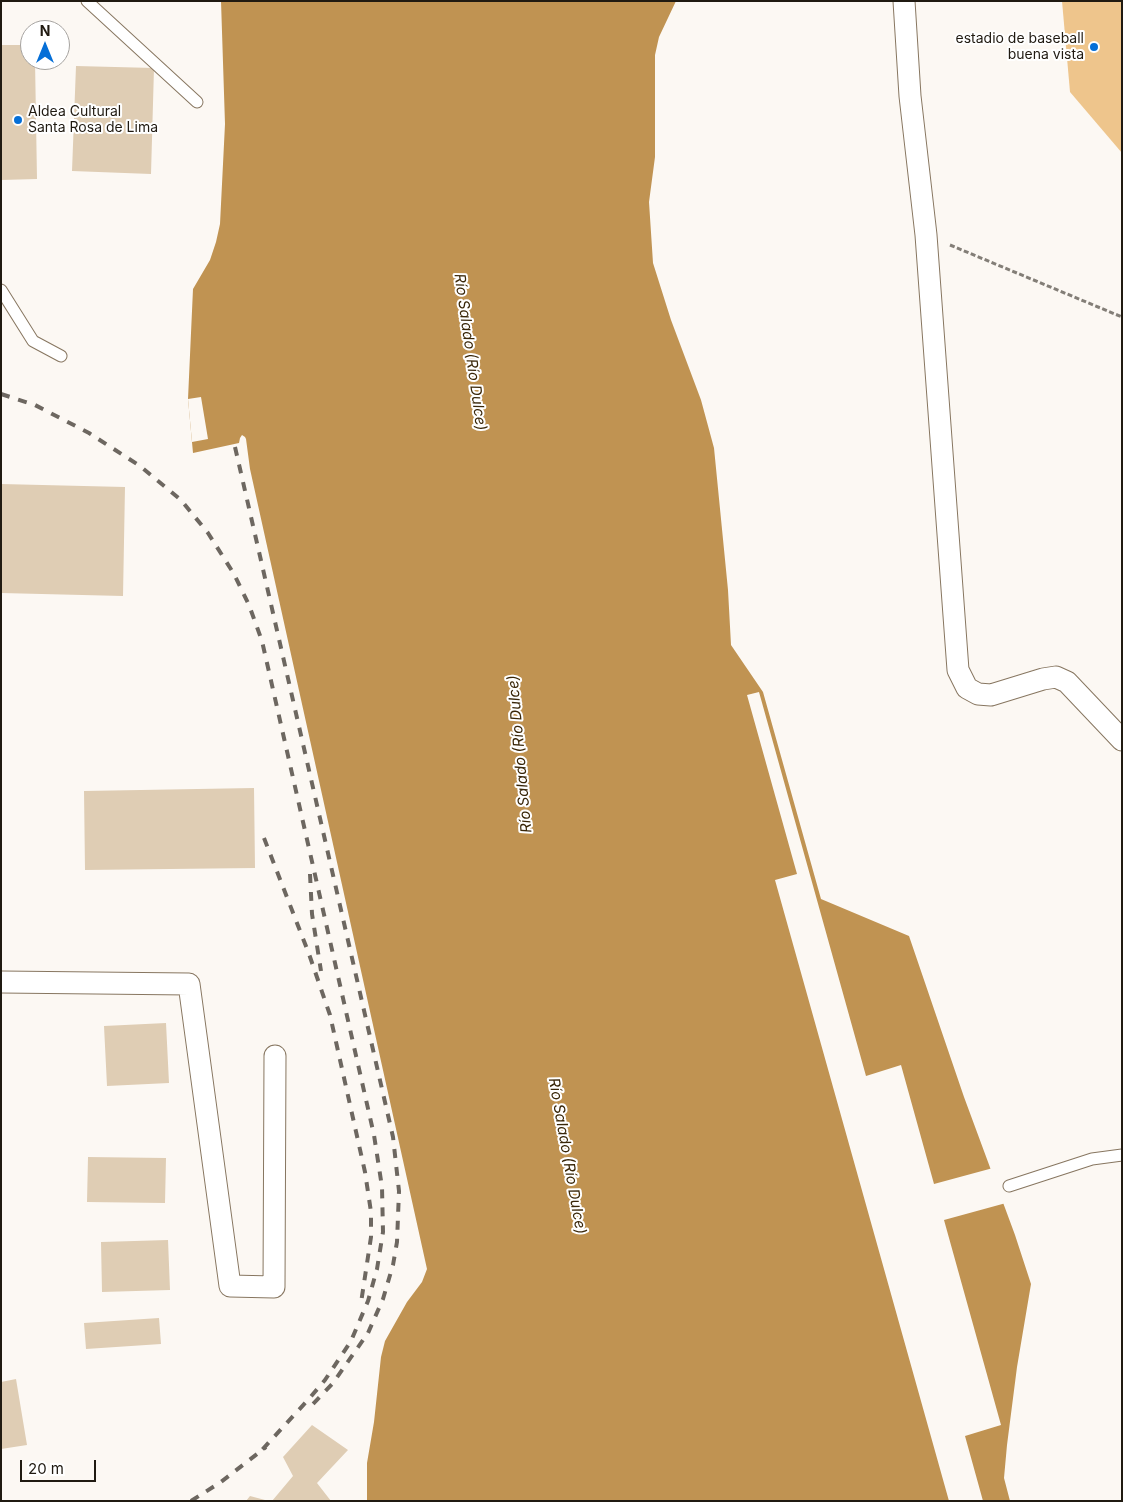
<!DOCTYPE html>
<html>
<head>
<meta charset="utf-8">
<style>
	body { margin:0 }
	#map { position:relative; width:1123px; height:1502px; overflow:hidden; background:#fcf8f3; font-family:Inter,sans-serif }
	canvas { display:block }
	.frame { position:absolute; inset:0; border:2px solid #201a11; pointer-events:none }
	.north { position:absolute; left:20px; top:20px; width:50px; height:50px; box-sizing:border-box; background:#fff; border:1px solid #a6a3a0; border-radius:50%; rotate:0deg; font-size:14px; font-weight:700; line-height:20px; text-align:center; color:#201a11 }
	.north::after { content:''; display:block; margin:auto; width:18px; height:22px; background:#056fd7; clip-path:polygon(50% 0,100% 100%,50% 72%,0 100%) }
	.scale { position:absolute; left:20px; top:1460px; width:76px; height:22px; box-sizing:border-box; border:2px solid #201a11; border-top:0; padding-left:6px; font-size:15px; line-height:18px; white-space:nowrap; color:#201a11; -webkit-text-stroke:4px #fff; paint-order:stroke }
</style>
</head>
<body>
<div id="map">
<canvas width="1123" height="1502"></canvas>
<div class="frame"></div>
<div class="north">N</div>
<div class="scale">20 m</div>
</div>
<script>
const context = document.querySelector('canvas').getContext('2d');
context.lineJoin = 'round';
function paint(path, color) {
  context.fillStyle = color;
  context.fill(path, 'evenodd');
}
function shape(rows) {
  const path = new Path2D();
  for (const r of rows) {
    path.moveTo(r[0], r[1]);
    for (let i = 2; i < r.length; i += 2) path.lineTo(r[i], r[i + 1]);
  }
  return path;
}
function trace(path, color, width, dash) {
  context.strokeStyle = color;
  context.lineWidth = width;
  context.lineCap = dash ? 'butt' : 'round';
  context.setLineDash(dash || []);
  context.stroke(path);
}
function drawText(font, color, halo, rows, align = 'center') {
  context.font = font + ' Inter,sans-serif';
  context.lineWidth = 4;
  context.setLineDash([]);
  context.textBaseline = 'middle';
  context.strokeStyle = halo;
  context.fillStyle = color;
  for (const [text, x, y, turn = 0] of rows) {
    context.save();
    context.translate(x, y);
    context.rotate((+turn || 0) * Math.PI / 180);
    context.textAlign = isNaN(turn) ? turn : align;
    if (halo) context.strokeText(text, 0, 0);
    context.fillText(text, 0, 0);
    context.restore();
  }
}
paint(shape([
	[1062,1,1122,1,1122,153,1070,92]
]), '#eec58c');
paint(shape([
	[221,1,676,1,659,37,655,55,655,157,649,202,653,263,671,320,701,400,714,448,728,590,731,645,763,692,821,899,909,936,964,1097,1015,1235,1031,1284,1017,1367,1007,1445,1004,1478,1010,1501,367,1501,367,1463,374,1422,381,1357,385,1341,407,1302,422,1282,427,1269,250,469,246,439,245,437,242,435,240,438,239,443,193,453,188,399,193,289,210,260,216,242,220,224,225,124]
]), '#c09352');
paint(shape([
	[201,397,208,439,192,442,188,399],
	[759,692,866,1076,901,1065,934,1184,993,1168,1006,1203,944,1220,1001,1425,965,1436,983,1501,949,1501,775,880,797,874,747,695]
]), '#fcf8f3');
paint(shape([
	[1,45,30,45,30,60,35,60,37,179,1,180],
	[76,66,154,68,151,174,72,171],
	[1,484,125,487,123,596,1,593],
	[254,788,255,868,85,870,84,791],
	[166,1023,169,1083,107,1086,104,1026],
	[88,1157,166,1158,165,1203,87,1202],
	[168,1240,170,1290,102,1292,101,1242],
	[159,1318,161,1344,86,1349,84,1323],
	[16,1379,27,1445,1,1449,1,1382],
	[312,1425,348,1450,317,1483,331,1501,272,1501,293,1476,283,1457],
	[250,1496,265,1500,265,1501,246,1501]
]), '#dfcdb4');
const lane = shape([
	[87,1,197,102],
	[1,290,33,341,61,356],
	[1009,1186,1092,1159,1122,1155]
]);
const street = shape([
	[904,1,910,96,926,235,958,670,967,688,978,694,991,695,1043,679,1056,677,1067,682,1122,740],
	[1,982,189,984,230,1286,274,1287,275,1056]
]);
trace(lane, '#877660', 13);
trace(street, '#877660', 23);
trace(shape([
	[950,245,1122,317]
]), '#837e77', 3, [5, 2.5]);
trace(lane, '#fff', 11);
trace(street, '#fff', 21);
trace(shape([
	[1,394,35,405,89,433,140,466,181,500,208,533,234,574,249,605,262,641,374,1135,382,1187,383,1232,377,1269,368,1301,351,1341,325,1380,307,1401,261,1451],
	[235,447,393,1137,399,1191,397,1242,393,1265,383,1299,368,1333,333,1383,312,1405],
	[264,838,309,954,330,1015,365,1172,371,1212,371,1237,361,1303],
	[310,874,312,914,321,971],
	[191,1501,221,1482,266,1447]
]), '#6d6760', 4, [9, 9]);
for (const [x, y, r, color] of [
	[1094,47,5,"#056fd7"],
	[18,120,5,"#056fd7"]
]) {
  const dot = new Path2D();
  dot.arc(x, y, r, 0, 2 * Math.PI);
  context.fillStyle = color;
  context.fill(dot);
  trace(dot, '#fff', 2);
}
drawText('14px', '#201a11', '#fff', [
	["estadio de baseball",1084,39],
	["buena vista",1084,55],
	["Aldea Cultural",28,112,"left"],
	["Santa Rosa de Lima",28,128,"left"]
], 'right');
drawText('italic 15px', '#392608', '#fff', [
	["Río Salado (Río Dulce)",470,352,82],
	["Río Salado (Río Dulce)",520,754,-95],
	["Río Salado (Río Dulce)",567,1156,80]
]);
</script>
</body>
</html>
